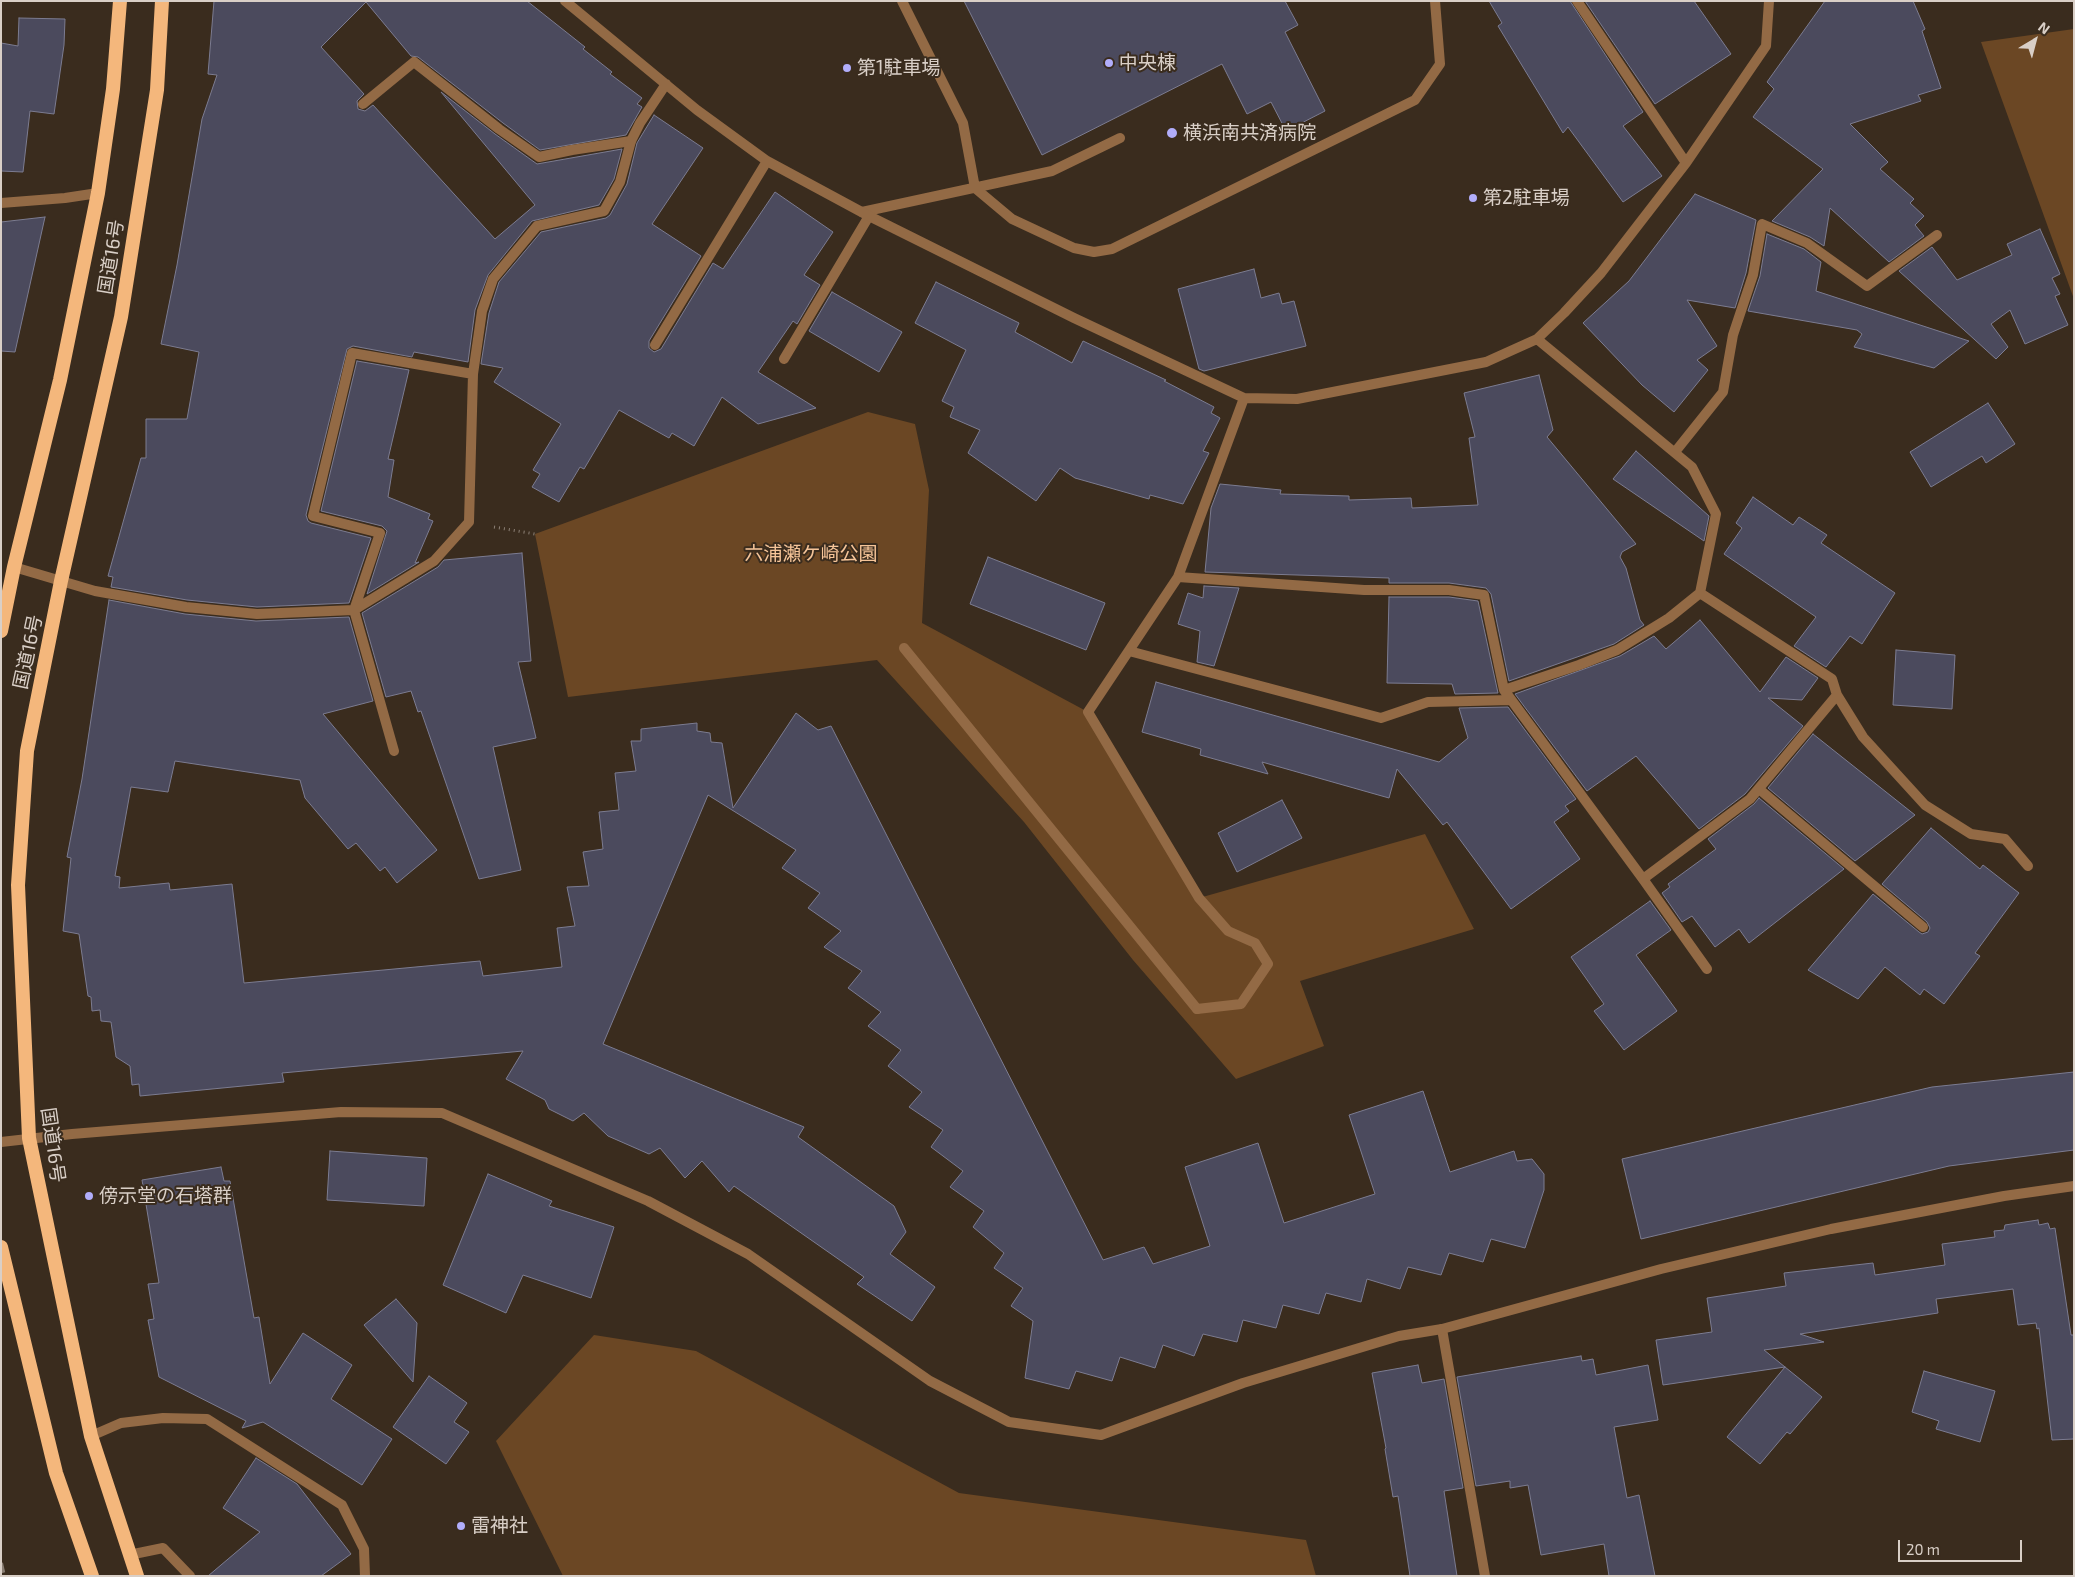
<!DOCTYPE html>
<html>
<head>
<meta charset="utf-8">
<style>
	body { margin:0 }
	#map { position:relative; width:2075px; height:1577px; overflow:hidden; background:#3a2c1e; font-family:"Exo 2",sans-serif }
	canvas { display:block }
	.frame { position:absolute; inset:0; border:2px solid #d9cfc7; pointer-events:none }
	.north { position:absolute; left:2010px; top:15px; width:50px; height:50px; -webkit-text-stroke:4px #3a2c1e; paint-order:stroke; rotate:37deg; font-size:14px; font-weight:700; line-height:20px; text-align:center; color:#d9cfc7 }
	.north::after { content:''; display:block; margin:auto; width:18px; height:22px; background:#d9cfc7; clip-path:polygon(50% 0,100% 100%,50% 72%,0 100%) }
	.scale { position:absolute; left:1898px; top:1540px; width:124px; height:22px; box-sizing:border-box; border:2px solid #d9cfc7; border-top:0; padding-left:6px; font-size:15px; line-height:18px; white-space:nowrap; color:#d9cfc7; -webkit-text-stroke:4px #3a2c1e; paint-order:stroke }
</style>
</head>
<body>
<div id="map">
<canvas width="2075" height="1577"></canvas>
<div class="frame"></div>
<div class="north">N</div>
<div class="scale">20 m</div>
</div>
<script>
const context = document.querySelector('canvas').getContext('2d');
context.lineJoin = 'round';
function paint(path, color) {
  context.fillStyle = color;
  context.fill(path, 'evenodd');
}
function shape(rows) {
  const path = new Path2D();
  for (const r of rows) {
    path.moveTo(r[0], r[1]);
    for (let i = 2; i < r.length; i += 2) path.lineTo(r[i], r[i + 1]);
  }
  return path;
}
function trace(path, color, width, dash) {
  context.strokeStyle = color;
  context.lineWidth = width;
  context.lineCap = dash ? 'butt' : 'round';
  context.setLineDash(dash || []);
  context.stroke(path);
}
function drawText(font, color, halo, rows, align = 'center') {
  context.font = font + ' "Exo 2","Noto Sans JP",sans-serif';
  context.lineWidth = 4;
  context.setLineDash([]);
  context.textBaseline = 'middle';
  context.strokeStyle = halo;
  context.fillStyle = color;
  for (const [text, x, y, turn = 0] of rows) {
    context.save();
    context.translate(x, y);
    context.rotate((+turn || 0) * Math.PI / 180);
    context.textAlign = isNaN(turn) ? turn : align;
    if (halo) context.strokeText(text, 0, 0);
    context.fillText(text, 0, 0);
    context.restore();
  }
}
paint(shape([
	[2074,29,2074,299,1981,42],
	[868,412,915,424,929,490,922,623,1088,712,1199,898,1425,834,1474,929,1300,981,1324,1046,1236,1079,1133,960,1024,822,877,660,568,697,535,534],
	[594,1335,696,1351,959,1493,1306,1540,1316,1576,563,1576,496,1441]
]), '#6b4724');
const building = shape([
	[214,1,527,1,585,47,583,49,612,72,610,74,642,98,637,104,642,107,626,135,540,150,503,123,418,57,411,56,366,2,321,47,364,94,357,101,358,109,365,111,373,105,495,239,535,205,441,92,495,134,537,164,622,149,614,179,599,205,532,221,488,275,475,310,468,362,414,352,412,357,353,346,347,349,306,515,308,521,311,523,371,538,349,603,257,607,187,600,111,587,113,577,108,576,141,458,146,458,146,419,187,419,199,352,161,344,177,265,202,119,217,75,208,74,214,1],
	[964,1,1285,1,1298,25,1285,32,1325,111,1286,131,1271,102,1247,114,1222,64,1042,155,964,1],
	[1489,1,1570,1,1643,112,1623,126,1662,176,1623,202,1568,127,1563,133,1498,26,1502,23,1489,1],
	[1585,1,1694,1,1731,54,1655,104,1585,1],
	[1825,1,1913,1,1925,29,1922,31,1941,88,1918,95,1921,101,1850,124,1888,162,1880,169,1914,199,1910,203,1924,216,1915,225,1924,236,1889,262,1830,208,1824,246,1810,237,1772,221,1823,169,1753,117,1774,89,1767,82,1825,1],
	[19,18,65,19,64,45,54,114,30,111,23,172,1,171,1,43,18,46,19,18],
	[654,115,703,148,652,224,701,256,649,341,649,348,654,352,661,349,713,263,723,269,775,192,833,232,804,275,820,285,797,324,793,321,758,372,816,408,758,424,722,397,694,446,672,433,669,438,619,410,584,469,580,467,559,502,532,487,540,474,533,470,561,424,494,382,503,368,481,364,489,313,499,282,541,232,606,218,610,215,627,184,637,143,654,115],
	[1695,194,1756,220,1746,273,1735,308,1687,300,1717,346,1697,360,1708,370,1674,412,1642,385,1583,323,1629,281,1695,194],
	[45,217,15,352,1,351,1,222,45,217],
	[2040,229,2060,274,2052,278,2060,294,2055,296,2068,325,2025,344,2010,310,1991,324,2008,347,1996,359,1899,271,1932,247,1957,280,2012,255,2007,244,2040,229],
	[1767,234,1804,249,1821,262,1816,291,1969,341,1934,368,1854,347,1862,334,1857,330,1748,311,1760,276,1767,234],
	[1254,269,1261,298,1279,293,1282,304,1294,301,1306,346,1204,371,1199,369,1178,289,1254,269],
	[936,282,1019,323,1015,332,1072,363,1083,341,1166,380,1164,381,1214,407,1211,413,1220,418,1203,451,1209,453,1183,504,1150,495,1149,499,1075,478,1060,468,1036,501,968,453,980,430,950,417,954,407,942,401,966,350,915,323,936,282],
	[832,292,902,332,879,372,809,331,832,292],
	[357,361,409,370,388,459,394,460,388,497,430,514,428,519,433,521,415,563,419,562,367,594,387,531,382,526,321,511,357,361],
	[1539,375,1553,430,1547,437,1636,544,1622,552,1620,557,1626,568,1640,620,1644,625,1614,644,1509,681,1491,594,1486,588,1449,583,1389,583,1389,578,1205,572,1211,508,1220,484,1281,490,1280,494,1349,496,1349,500,1411,498,1412,508,1478,505,1469,438,1475,437,1464,393,1539,375],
	[1988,403,2015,444,1986,463,1982,456,1931,487,1910,452,1988,403],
	[1636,451,1709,516,1704,541,1613,479,1636,451],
	[1753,497,1793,525,1799,517,1827,535,1821,543,1895,593,1862,644,1850,636,1826,667,1794,646,1816,617,1724,554,1742,528,1736,523,1753,497],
	[522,553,531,661,518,662,536,738,493,747,521,870,479,879,421,711,418,712,411,691,386,697,362,613,438,567,444,560,522,553],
	[988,557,1105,603,1086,650,970,604,988,557],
	[1204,586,1239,588,1214,666,1197,662,1200,631,1178,624,1188,593,1203,598,1204,586],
	[1389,597,1449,597,1478,601,1498,693,1455,694,1452,684,1387,683,1389,597],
	[109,600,185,614,256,621,349,617,373,701,323,714,437,850,397,883,385,867,380,871,356,843,348,849,305,798,300,780,175,761,168,792,131,787,115,876,120,877,119,888,169,883,170,890,232,884,244,983,480,961,483,976,562,967,557,928,575,926,567,887,589,886,583,852,603,849,599,812,619,810,615,773,636,771,631,741,641,741,641,729,697,723,697,731,710,733,711,742,722,743,733,808,796,713,818,730,831,726,1103,1260,1144,1247,1153,1264,1210,1246,1185,1167,1258,1143,1284,1223,1375,1194,1349,1115,1423,1091,1450,1172,1514,1151,1517,1161,1532,1159,1544,1174,1544,1190,1525,1248,1491,1239,1483,1262,1449,1253,1441,1275,1408,1267,1400,1289,1367,1279,1361,1302,1326,1293,1319,1314,1283,1305,1276,1328,1243,1320,1237,1342,1203,1334,1194,1356,1163,1345,1155,1368,1120,1357,1112,1381,1076,1371,1069,1389,1025,1378,1033,1321,1011,1306,1023,1288,994,1268,1004,1253,973,1227,984,1211,950,1187,963,1171,931,1147,943,1130,909,1107,922,1092,888,1066,901,1050,868,1026,881,1012,848,988,862,971,824,947,841,931,808,908,820,893,782,868,796,850,708,795,603,1044,804,1127,798,1137,894,1206,906,1232,890,1254,935,1287,912,1321,857,1284,864,1277,734,1186,729,1192,702,1161,685,1178,660,1148,649,1154,608,1136,584,1113,573,1121,549,1109,545,1100,506,1079,523,1051,282,1073,284,1082,140,1096,139,1084,132,1085,130,1066,116,1057,111,1022,101,1021,100,1010,92,1011,91,997,88,996,79,934,63,931,71,858,67,857,82,779,109,600],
	[1700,620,1760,692,1786,657,1818,678,1802,700,1768,698,1803,726,1745,794,1699,829,1636,756,1587,791,1515,694,1620,656,1654,636,1666,649,1700,620],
	[1896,650,1955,655,1952,709,1893,705,1896,650],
	[1156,682,1439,762,1468,738,1459,708,1508,707,1576,799,1565,806,1569,811,1554,822,1580,859,1511,909,1447,822,1443,825,1397,769,1389,798,1262,762,1268,774,1200,755,1201,749,1142,732,1156,682],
	[1813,734,1915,815,1855,861,1768,788,1813,734],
	[1759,798,1844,869,1749,943,1739,929,1715,947,1692,916,1682,922,1662,893,1670,887,1668,884,1716,849,1708,839,1754,804,1759,798],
	[1282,800,1302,838,1237,872,1218,833,1282,800],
	[1931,828,1980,869,1983,865,2019,893,1975,953,1980,956,1944,1004,1924,989,1920,995,1885,967,1858,999,1808,970,1873,894,1919,932,1922,934,1928,932,1930,928,1927,922,1882,884,1931,828],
	[1650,901,1671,930,1636,955,1677,1011,1624,1050,1594,1011,1604,1004,1571,957,1650,901],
	[2074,1072,2074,1150,1949,1166,1641,1239,1622,1159,1932,1087,2074,1072],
	[330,1151,427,1158,424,1206,327,1200,330,1151],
	[221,1167,224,1181,230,1181,254,1318,259,1317,270,1384,303,1333,352,1365,331,1399,392,1439,362,1485,263,1422,242,1428,246,1421,159,1377,148,1320,154,1319,148,1284,159,1283,142,1180,221,1167],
	[488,1174,552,1201,549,1206,614,1227,591,1298,523,1275,506,1313,443,1285,488,1174],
	[2038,1220,2039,1225,2048,1223,2050,1229,2055,1228,2071,1335,2074,1335,2074,1439,2052,1440,2039,1328,2037,1329,2036,1323,2018,1325,2013,1289,1936,1299,1938,1313,1800,1334,1824,1342,1764,1350,1785,1367,1663,1385,1656,1340,1712,1332,1707,1298,1786,1286,1784,1273,1873,1263,1875,1275,1945,1265,1942,1244,1995,1237,1994,1231,2004,1230,2005,1225,2038,1220],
	[396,1299,417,1323,413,1382,364,1325,396,1299],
	[1581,1356,1582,1361,1593,1359,1596,1375,1648,1365,1658,1420,1614,1427,1627,1498,1639,1495,1655,1576,1609,1576,1604,1544,1541,1555,1528,1485,1510,1488,1510,1481,1476,1486,1457,1377,1581,1356],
	[1418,1365,1422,1383,1444,1379,1463,1488,1444,1491,1457,1576,1410,1576,1398,1496,1393,1497,1385,1449,1386,1448,1372,1373,1418,1365],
	[1785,1367,1822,1397,1790,1434,1787,1432,1760,1464,1727,1437,1785,1367],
	[1924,1371,1995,1391,1980,1442,1936,1429,1939,1421,1912,1412,1924,1371],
	[429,1376,467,1403,454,1422,469,1432,446,1464,393,1427,429,1376],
	[256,1458,297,1484,351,1554,321,1576,208,1576,260,1532,223,1508,256,1458]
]);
paint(building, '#4b4a5d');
trace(building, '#7c7c91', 1);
trace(shape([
	[494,527,535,534]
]), '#8c8076', 3, [1, 4]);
trace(shape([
	[902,1,963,123,975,188,1012,219,1074,248,1094,252,1112,249,1415,100,1440,64,1435,1],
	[363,104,414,62,499,129,539,157,572,150,631,141],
	[862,212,1052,171,1120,138],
	[784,359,869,216],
	[904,648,1197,1009]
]), '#936a45', 10);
trace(shape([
	[565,1,697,110,767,161,869,216,1074,318,1244,398,1297,399,1486,362,1537,339,1564,313,1601,273,1686,163,1766,46,1769,1],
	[1577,1,1686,163],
	[1,203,65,198,98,193],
	[655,345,767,161],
	[1675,452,1723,392,1733,335,1753,275,1762,224,1807,243,1867,286,1937,235],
	[14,567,95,591,186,607,257,614,354,610,434,561,469,522,473,374,482,311,493,279,537,226,604,211,620,182,631,141,640,123,666,84],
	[1178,577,1364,590,1449,590,1484,595,1504,690,1643,879,1707,969],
	[1700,593,1832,679,1837,695,1863,737,1925,805,1971,834,2005,839,2028,866],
	[1129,651,1381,718,1428,702,1511,700],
	[1504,690,1579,665,1617,650,1669,618,1700,593,1716,514,1692,467,1537,339],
	[394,751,354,610,380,533,313,516,352,353,473,374],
	[1759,789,1923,927],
	[1643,879,1750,799,1837,695],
	[1197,1009,1241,1004,1268,964,1255,943,1228,931,1199,898,1088,712,1178,577,1244,398],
	[1442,1329,1485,1576],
	[91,1436,121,1423,163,1418,207,1419,342,1505,364,1549,365,1576],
	[129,1555,163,1548,190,1576]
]), '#936a45', 10);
trace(shape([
	[1,1142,72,1134,341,1112,442,1113,648,1201,748,1254,930,1381,1009,1422,1101,1435,1243,1383,1399,1336,1442,1329,1661,1269,1831,1229,2004,1196,2074,1186]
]), '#936a45', 10);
trace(shape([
	[1,631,14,567,60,380,98,193,113,89,120,1],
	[1,1247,56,1473,92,1576],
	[137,1576,91,1436,29,1138,18,885,27,751,61,581,121,317,157,90,162,1]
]), '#f4b77c', 14);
trace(shape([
	[1,1563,4,1576]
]), '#8a7e73', 4, [10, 5]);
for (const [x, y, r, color] of [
	[1109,63,5,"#b1adfa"],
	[847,68,5,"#b1adfa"],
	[1172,133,6,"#b1adfa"],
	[1473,198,5,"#b1adfa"],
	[89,1196,5,"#b1adfa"],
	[461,1526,5,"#b1adfa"]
]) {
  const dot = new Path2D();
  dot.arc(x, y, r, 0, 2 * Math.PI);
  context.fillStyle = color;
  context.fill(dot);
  trace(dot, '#3a2c1e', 2);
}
drawText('19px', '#d9cfc7', '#3a2c1e', [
	["中央棟",1119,63],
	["第1駐車場",857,68],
	["横浜南共済病院",1183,133],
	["第2駐車場",1483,198],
	["傍示堂の石塔群",99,1196],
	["雷神社",471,1526]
], 'left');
drawText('19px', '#d9cfc7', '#3a2c1e', [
	["国道16号",111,257,-81],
	["国道16号",28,652,-78],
	["国道16号",53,1145,82]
]);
drawText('19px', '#f6c599', '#3a2c1e', [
	["六浦瀬ケ崎公園",811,554]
]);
</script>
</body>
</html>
